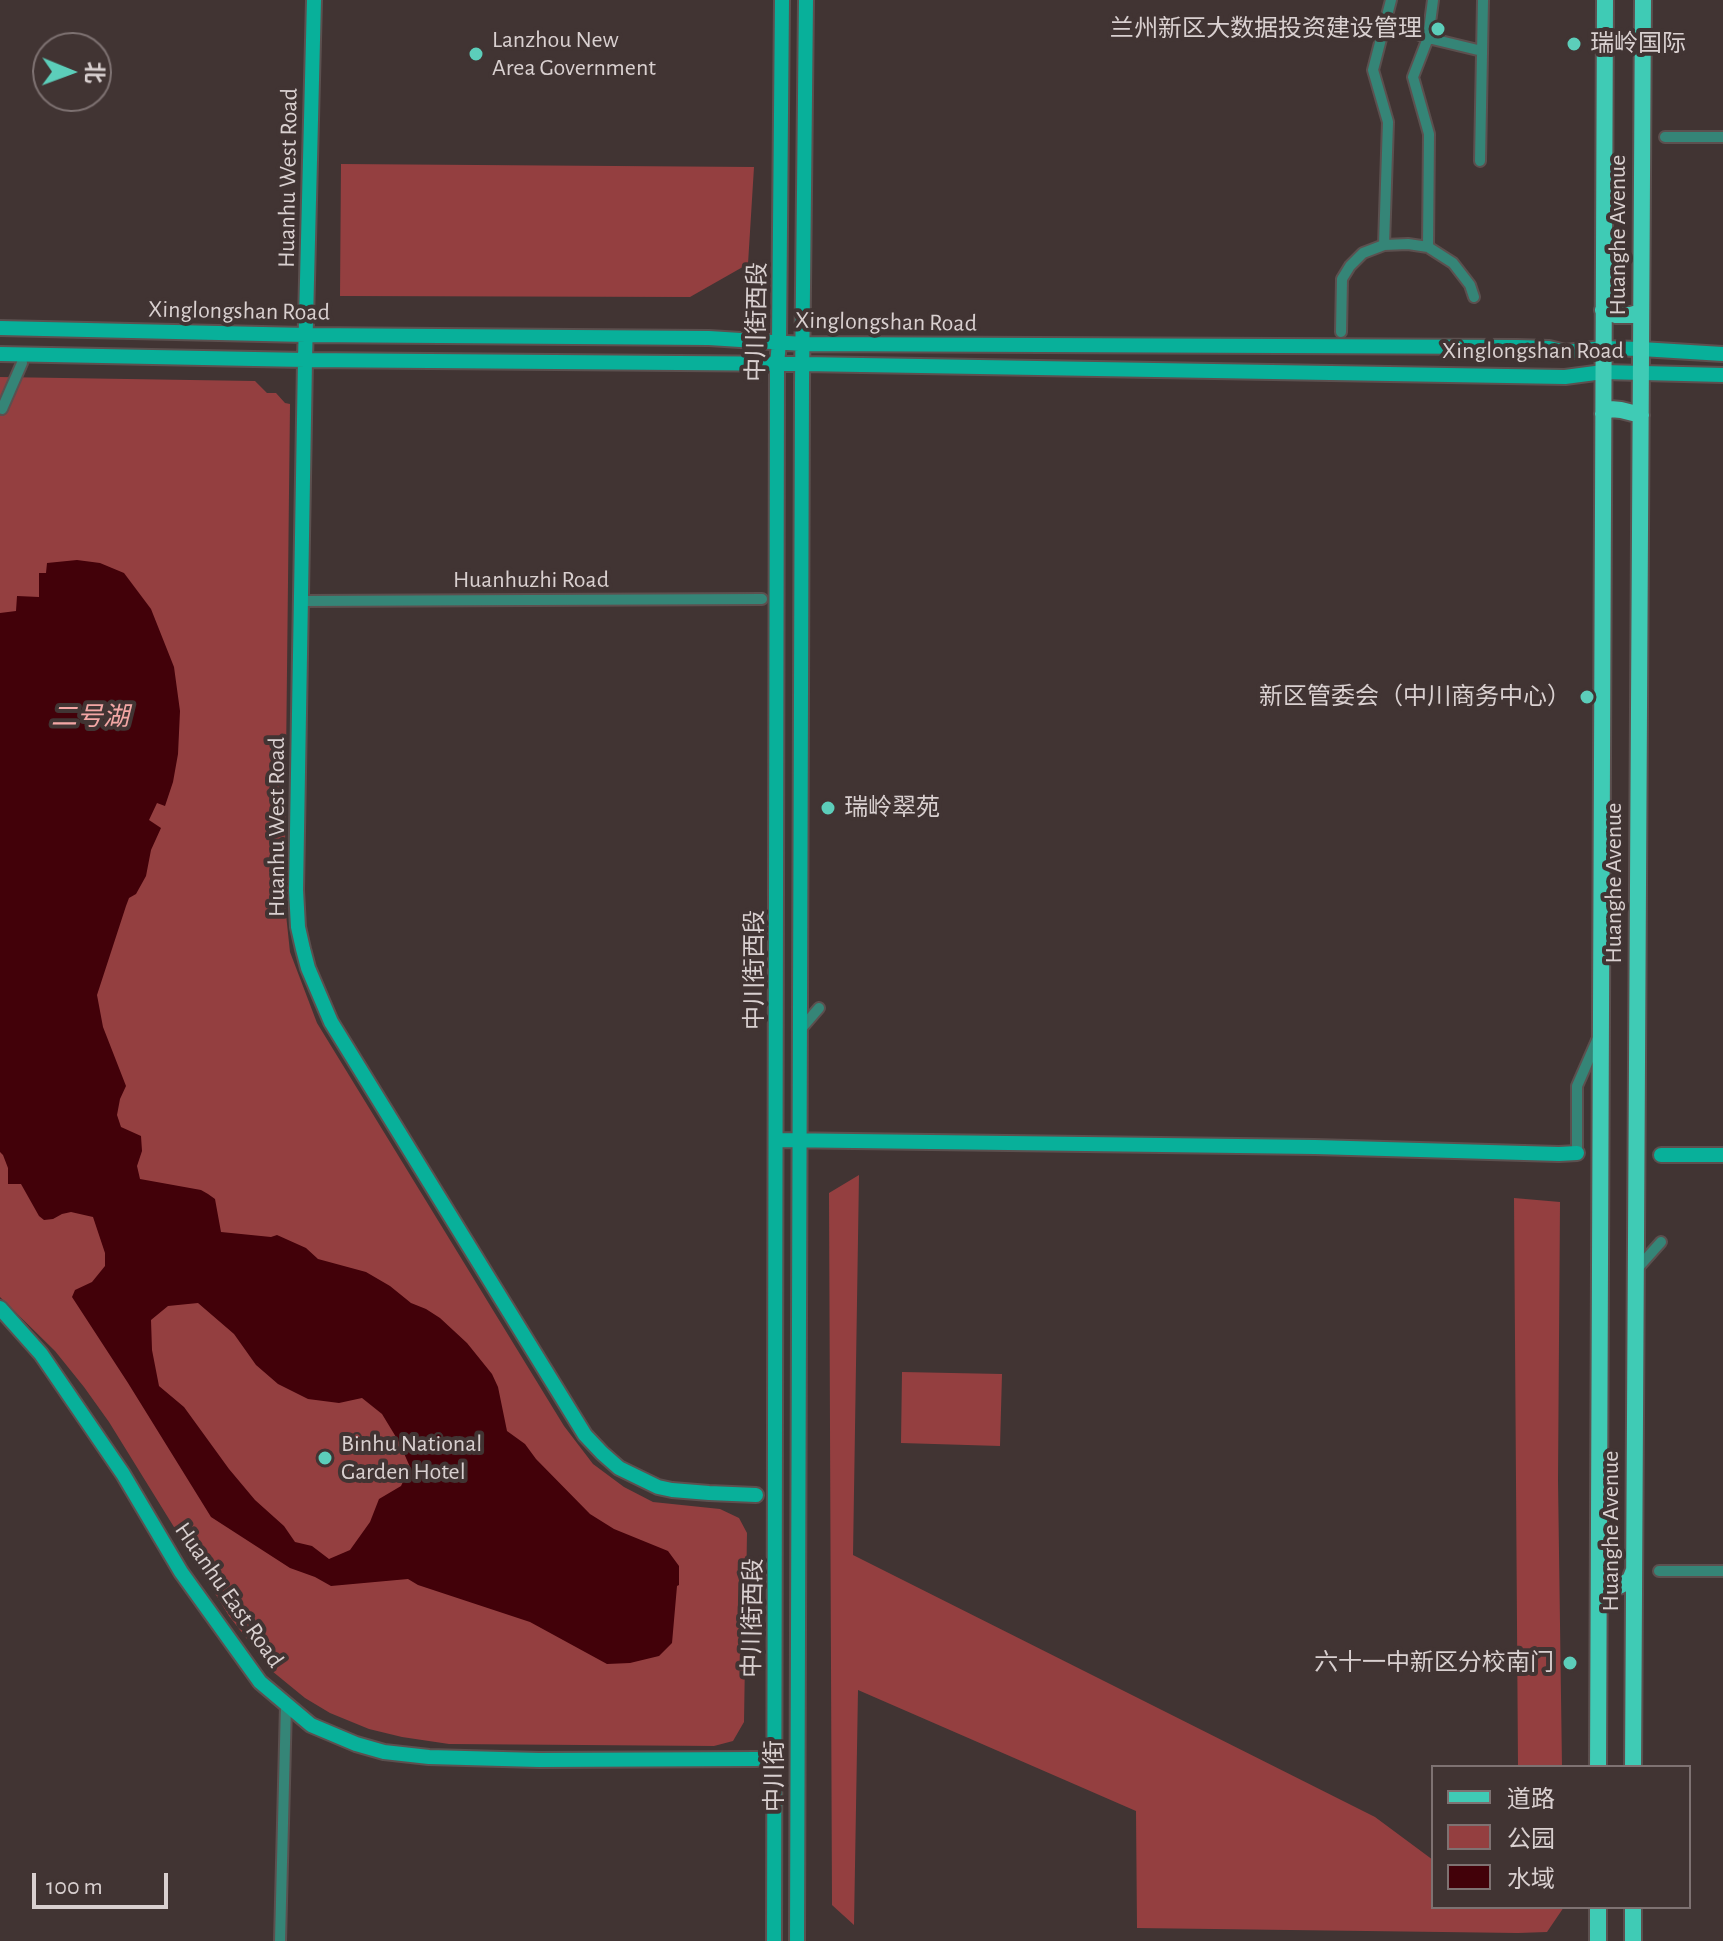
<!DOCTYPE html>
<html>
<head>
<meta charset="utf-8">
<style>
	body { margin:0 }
	#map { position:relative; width:1723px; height:1941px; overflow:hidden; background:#413433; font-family:"Alegreya Sans","Noto Sans SC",sans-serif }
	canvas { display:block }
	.legend { position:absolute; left:1431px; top:1765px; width:260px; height:144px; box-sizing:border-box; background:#413433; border:2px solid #7e7272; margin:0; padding:10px 14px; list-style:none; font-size:24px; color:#d9d0d0 }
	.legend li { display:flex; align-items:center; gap:16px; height:40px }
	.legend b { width:40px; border:2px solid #7e7272 }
	.north { position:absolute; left:32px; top:32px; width:80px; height:80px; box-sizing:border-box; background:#413433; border:2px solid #7e7272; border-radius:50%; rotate:91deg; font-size:22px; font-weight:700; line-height:32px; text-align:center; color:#d9d0d0 }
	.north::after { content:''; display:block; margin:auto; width:28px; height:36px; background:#5cceba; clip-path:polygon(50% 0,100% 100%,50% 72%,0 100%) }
	.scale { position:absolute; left:32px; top:1873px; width:136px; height:36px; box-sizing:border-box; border:4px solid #d9d0d0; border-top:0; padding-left:10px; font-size:24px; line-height:28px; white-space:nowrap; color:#d9d0d0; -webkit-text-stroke:6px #413433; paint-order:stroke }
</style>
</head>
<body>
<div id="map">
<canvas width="1723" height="1941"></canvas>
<ul class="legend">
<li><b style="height:10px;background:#3fcbb5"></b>道路</li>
<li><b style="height:22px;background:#943f40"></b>公园</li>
<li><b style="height:22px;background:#420109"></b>水域</li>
</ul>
<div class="north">北</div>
<div class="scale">100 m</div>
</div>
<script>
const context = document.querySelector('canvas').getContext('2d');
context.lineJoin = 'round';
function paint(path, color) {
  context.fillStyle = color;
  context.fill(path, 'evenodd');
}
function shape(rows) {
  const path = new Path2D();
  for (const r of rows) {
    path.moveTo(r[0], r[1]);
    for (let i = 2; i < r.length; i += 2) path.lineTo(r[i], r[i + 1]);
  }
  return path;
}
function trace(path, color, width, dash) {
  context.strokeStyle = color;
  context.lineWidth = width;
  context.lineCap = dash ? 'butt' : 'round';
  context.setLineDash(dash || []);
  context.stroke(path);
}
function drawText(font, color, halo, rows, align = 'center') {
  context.font = font + ' "Alegreya Sans","Noto Sans SC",sans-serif';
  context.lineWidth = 8;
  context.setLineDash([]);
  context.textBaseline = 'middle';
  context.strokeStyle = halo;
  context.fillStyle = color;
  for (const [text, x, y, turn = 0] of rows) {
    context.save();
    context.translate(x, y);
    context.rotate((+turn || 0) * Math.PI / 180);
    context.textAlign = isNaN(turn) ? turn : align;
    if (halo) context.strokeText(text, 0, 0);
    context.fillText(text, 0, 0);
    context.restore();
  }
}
paint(shape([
	[341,164,754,167,748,264,690,297,340,296],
	[0,377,255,381,267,393,276,393,285,403,290,404,285,849,285,905,290,952,317,1023,564,1426,593,1464,624,1487,653,1502,720,1509,739,1518,747,1533,744,1722,733,1741,714,1746,449,1744,402,1737,369,1729,330,1713,305,1698,272,1671,229,1616,109,1422,84,1387,55,1351,0,1297],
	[859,1175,853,1555,1375,1817,1433,1860,1433,1907,1564,1907,1547,1932,1518,1933,1137,1928,1136,1811,858,1690,854,1925,832,1905,829,1193],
	[1514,1198,1560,1202,1558,1480,1562,1767,1518,1767],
	[902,1372,1002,1374,1000,1446,901,1443]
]), '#943f40');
paint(shape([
	[77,560,100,563,124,573,151,609,174,667,180,711,178,754,173,782,165,806,157,803,149,820,161,828,151,850,146,876,136,894,129,898,126,906,97,995,103,1027,126,1086,120,1099,117,1115,121,1127,141,1136,142,1151,137,1166,140,1179,201,1190,208,1194,215,1199,221,1232,271,1237,277,1235,306,1248,318,1259,366,1272,390,1286,411,1303,426,1309,440,1318,467,1343,492,1374,498,1387,507,1431,525,1444,536,1459,590,1514,614,1529,668,1551,679,1566,679,1585,677,1586,672,1643,659,1656,630,1663,607,1664,530,1622,418,1585,408,1579,331,1586,315,1577,290,1568,211,1517,128,1383,72,1297,75,1290,92,1282,105,1266,105,1253,93,1217,71,1212,62,1214,53,1219,44,1220,39,1216,21,1184,8,1184,8,1168,3,1155,0,1152,0,613,16,611,17,596,39,597,39,573,46,573,47,563],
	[198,1303,234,1334,256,1365,278,1384,308,1399,339,1403,362,1398,382,1414,399,1442,410,1467,401,1486,379,1499,370,1522,350,1550,329,1559,312,1546,295,1542,284,1526,255,1500,229,1469,184,1407,159,1386,152,1350,151,1320,168,1306]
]), '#420109');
const street = shape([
	[1385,22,1428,38,1482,51],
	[1665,137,1723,137],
	[1480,161,1483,0],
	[1384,245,1388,122,1373,70,1391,0],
	[1428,247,1429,134,1413,77,1428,38,1433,0],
	[1341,332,1342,279,1350,266,1363,253,1384,245,1408,244,1428,247,1453,263,1470,285,1474,297],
	[2,409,22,363],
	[301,601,762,599],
	[800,1030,819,1008],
	[1577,1153,1577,1086,1598,1038],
	[1636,1270,1661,1242],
	[1659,1571,1723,1571],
	[280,1941,286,1705]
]);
const secondary = shape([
	[314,0,305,360,296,890,298,927,303,949,308,968,331,1022,585,1435,602,1453,619,1468,658,1487,672,1490,709,1493,756,1495],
	[0,328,306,335,709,338,803,344,1517,347,1549,348,1565,352,1603,348,1641,349,1723,354],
	[0,354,305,360,803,364,1565,377,1603,372,1723,375],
	[777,1140,1315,1147,1559,1154,1577,1153],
	[1661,1155,1723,1155],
	[0,1308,41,1354,123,1474,181,1572,260,1682,311,1725,356,1744,384,1752,429,1757,539,1760,757,1759],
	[774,1941,777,365,779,342,782,0],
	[797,1941,802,383,806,0]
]);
const primary = shape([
	[1603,310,1616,315,1631,315,1641,312],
	[1603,414,1610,409,1621,410,1641,415],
	[1599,1569,1603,1579,1607,1583,1619,1586,1630,1580,1634,1570],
	[1598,1767,1605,0],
	[1633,1767,1643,0],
	[1598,1941,1598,1907],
	[1633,1941,1633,1907]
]);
trace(street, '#5c504f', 14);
trace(secondary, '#5c504f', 18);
trace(primary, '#5c504f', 20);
trace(street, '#358577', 10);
trace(secondary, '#08b09a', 14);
trace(primary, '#3fcbb5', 16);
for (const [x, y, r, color] of [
	[1438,29,8,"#5cceba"],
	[1574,44,8,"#5cceba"],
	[476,54,8,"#5cceba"],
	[1587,697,8,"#5cceba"],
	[828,808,8,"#5cceba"],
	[325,1458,8,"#5cceba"],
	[1570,1663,8,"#5cceba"]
]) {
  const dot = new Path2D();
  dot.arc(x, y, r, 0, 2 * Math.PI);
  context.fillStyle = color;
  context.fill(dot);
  trace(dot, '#413433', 3);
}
drawText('24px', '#d9d0d0', '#413433', [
	["兰州新区大数据投资建设管理",1422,29,"right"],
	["Lanzhou New",492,40],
	["Area Government",492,68],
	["瑞岭国际",1590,44],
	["新区管委会（中川商务中心）",1571,697,"right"],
	["瑞岭翠苑",844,808],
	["Binhu National",341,1444],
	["Garden Hotel",341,1472],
	["六十一中新区分校南门",1554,1663,"right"]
], 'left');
drawText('24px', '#d9d0d0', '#413433', [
	["Huanhu West Road",288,178,-89],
	["Huanghe Avenue",1618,235,-90],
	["Xinglongshan Road",239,311,1],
	["中川街西段",757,322,-89],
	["Xinglongshan Road",886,322,1],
	["Xinglongshan Road",1533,351],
	["Huanhuzhi Road",531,580],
	["Huanhu West Road",277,827,-90],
	["Huanghe Avenue",1614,883,-90],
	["中川街西段",755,970,-90],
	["Huanghe Avenue",1611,1531,-90],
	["Huanhu East Road",229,1595,55],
	["中川街西段",753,1618,-89],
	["中川街",775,1776,-90]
]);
drawText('italic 26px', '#f3a7a5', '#413433', [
	["二号湖",90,717]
]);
</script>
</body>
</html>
